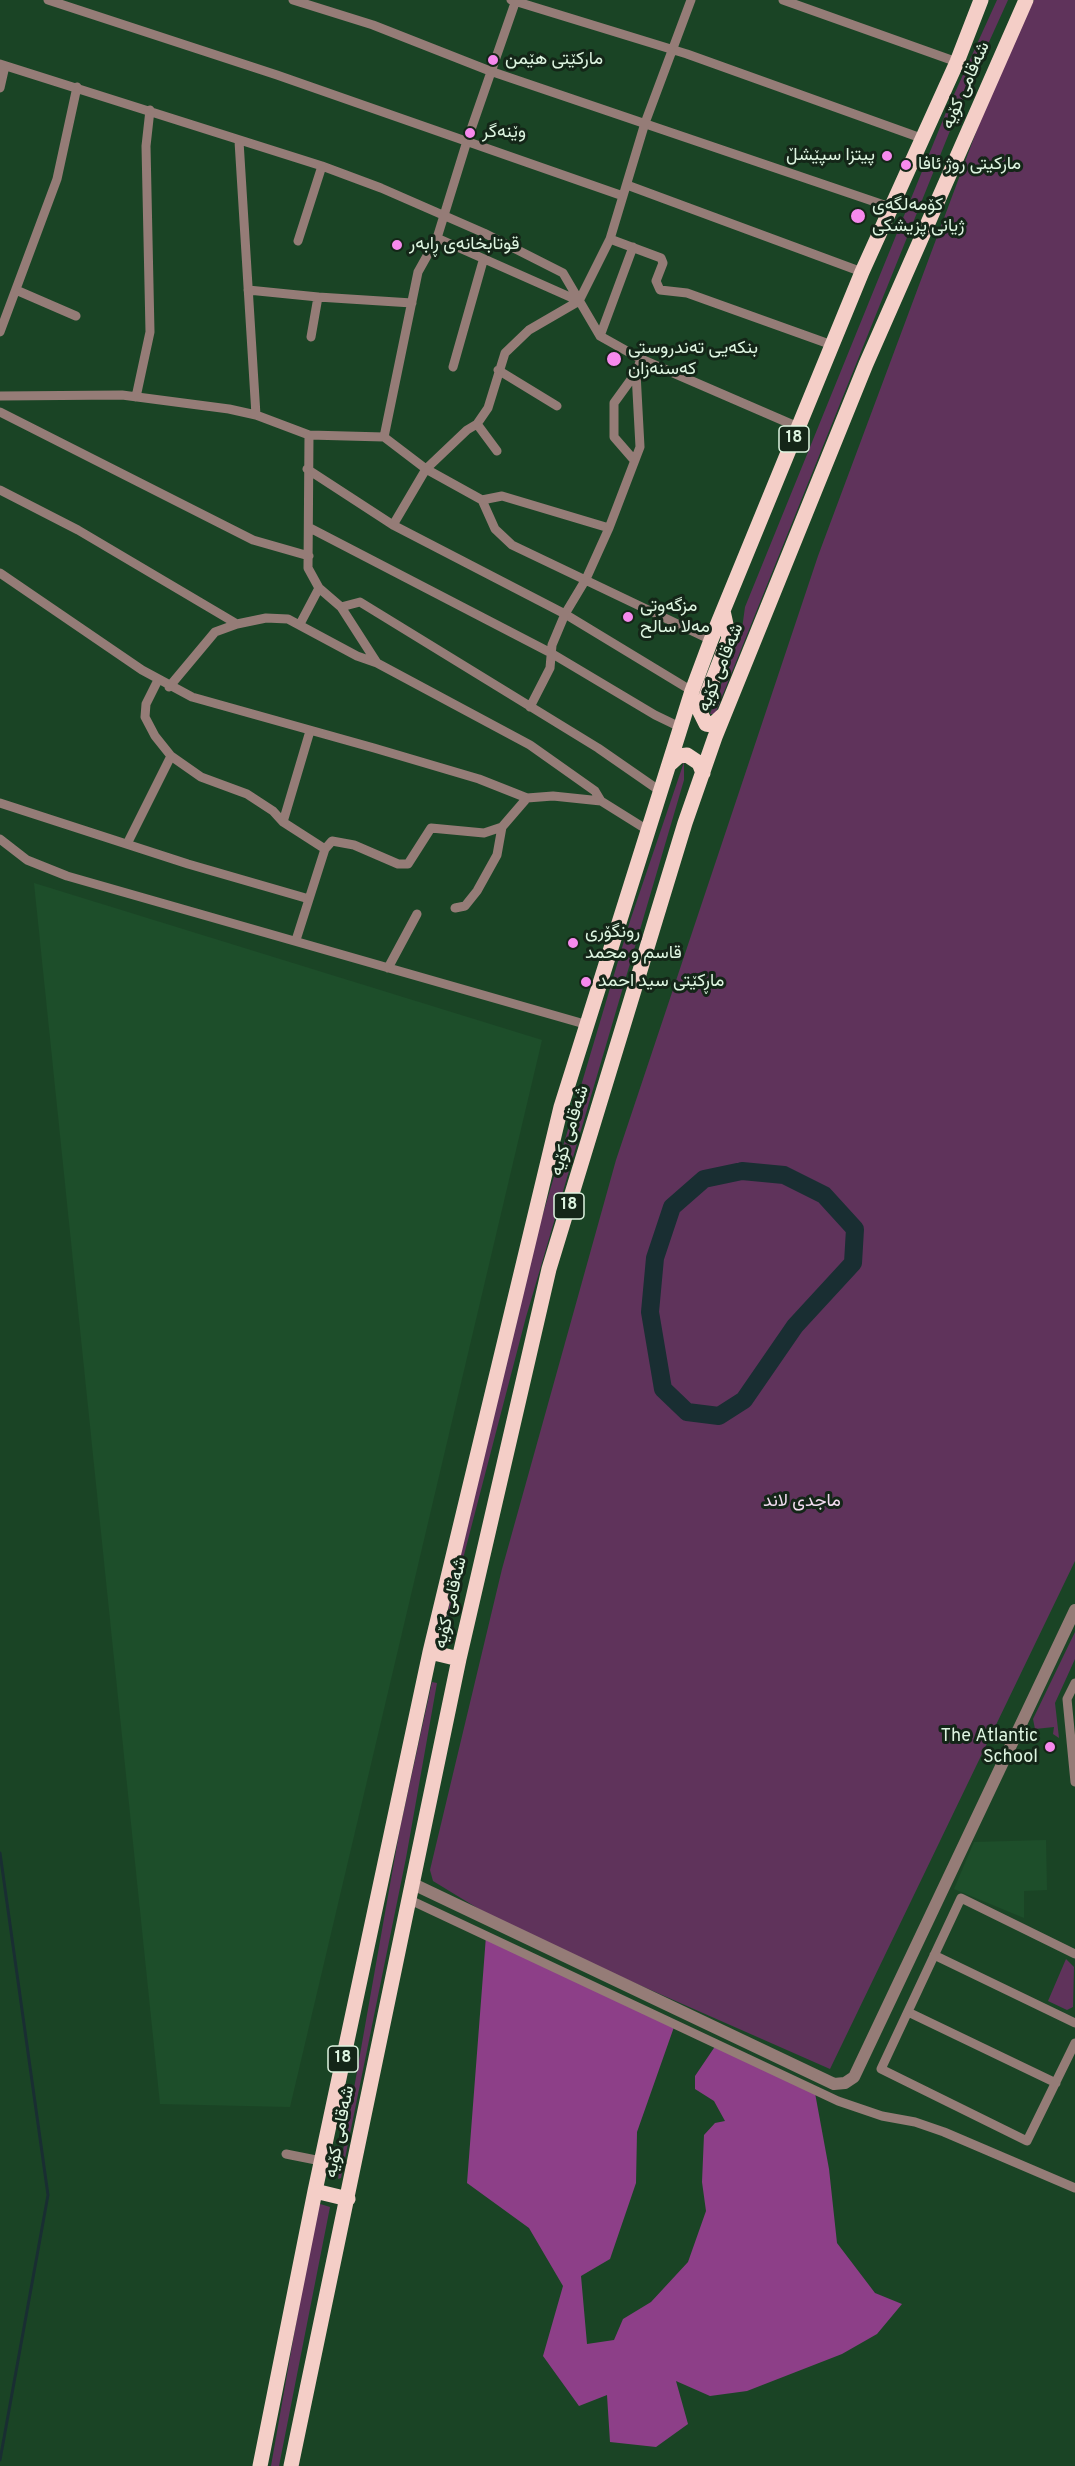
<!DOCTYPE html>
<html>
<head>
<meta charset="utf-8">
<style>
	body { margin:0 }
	canvas { display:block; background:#1a4425 }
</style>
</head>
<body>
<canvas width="1075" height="2466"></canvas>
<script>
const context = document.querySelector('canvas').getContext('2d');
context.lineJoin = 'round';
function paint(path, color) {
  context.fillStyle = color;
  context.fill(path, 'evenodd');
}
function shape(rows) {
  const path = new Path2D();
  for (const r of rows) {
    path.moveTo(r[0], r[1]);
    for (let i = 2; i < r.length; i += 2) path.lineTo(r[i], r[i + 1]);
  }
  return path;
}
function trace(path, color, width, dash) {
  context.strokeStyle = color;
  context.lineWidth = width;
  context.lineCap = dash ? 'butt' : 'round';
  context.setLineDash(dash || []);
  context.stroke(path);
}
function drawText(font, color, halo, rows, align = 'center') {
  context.font = font + ' Overpass,Vazirmatn,sans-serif';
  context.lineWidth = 6;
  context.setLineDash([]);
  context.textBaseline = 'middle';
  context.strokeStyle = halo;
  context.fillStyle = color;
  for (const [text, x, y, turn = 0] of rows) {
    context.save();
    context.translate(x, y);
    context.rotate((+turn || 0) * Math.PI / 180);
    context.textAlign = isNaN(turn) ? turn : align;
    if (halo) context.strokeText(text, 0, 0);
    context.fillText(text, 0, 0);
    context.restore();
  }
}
paint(shape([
	[34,883,542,1040,290,2107,160,2104],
	[1046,1840,1047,1890,1024,1891,1024,1918,954,1889,974,1842]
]), '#1d4e2a');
paint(shape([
	[997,0,1008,0,960,106,715,714,710,714,742,629,745,607,947,110],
	[1034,0,1075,0,1075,1561,830,2069,510,1928,433,1881,430,1870,502,1569,616,1160,818,556,994,84],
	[684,762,684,780,526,1317,446,1624,471,1478,506,1338,630,921],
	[1075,1632,1075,1659,1055,1703,1059,1738,1053,1734,1054,1727,1035,1729,1033,1719],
	[432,1682,437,1683,406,1858,341,2178,338,2179,400,1828],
	[1066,1959,1074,1967,1073,2007,1067,2010,1048,2001],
	[317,2203,330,2207,279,2466,271,2466]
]), '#5f335b');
paint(shape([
	[486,1936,674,2027,637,2132,636,2183,610,2259,581,2276,587,2344,614,2340,623,2319,651,2302,688,2262,706,2211,702,2182,704,2135,715,2123,725,2121,714,2101,695,2089,695,2076,716,2045,815,2093,829,2169,837,2243,875,2293,902,2304,877,2334,842,2354,747,2391,710,2396,676,2381,688,2424,656,2447,610,2442,607,2395,579,2406,543,2356,563,2286,529,2228,467,2183]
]), '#8d3f88');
trace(shape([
	[0,1853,48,2195,0,2460]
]), '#192e32', 3);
trace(shape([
	[742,1171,784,1175,824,1195,855,1229,853,1263,795,1326,744,1400,719,1416,687,1412,663,1389,650,1312,655,1258,672,1207,704,1179,742,1171]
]), '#192e32', 18);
trace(shape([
	[48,0,277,75,623,196],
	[293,0,373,25,490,71,890,207],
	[511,0,687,54,921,138],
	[783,0,957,62],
	[0,64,322,166,381,188,484,233,563,273,600,336,641,359,798,427],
	[0,88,5,66],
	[239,141,256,415],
	[627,185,862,272],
	[437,238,579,301],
	[610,239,661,258,663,263,656,281,660,290,687,293,832,345],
	[298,241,322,166],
	[16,290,76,316],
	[248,290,318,297,412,303],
	[0,332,57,179,77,87],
	[600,336,633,247],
	[311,337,318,297],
	[453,367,483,261],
	[498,370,557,406],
	[0,396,122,395,229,409,256,415,309,435,384,437,426,469,482,500,502,496,609,528,640,447,636,373,641,359],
	[136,397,150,332,146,146,150,110],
	[0,412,253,540,309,556],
	[309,435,308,568,319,588,341,607,377,663,530,745,595,791,601,801,649,831],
	[384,437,418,272,437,238,467,141,516,0],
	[497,451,477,424,488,408,505,353,529,330,579,301,610,239,645,123,691,0],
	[634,460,614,437,614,403,635,374],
	[307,469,393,525,565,614,692,691],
	[0,490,78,530,237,624],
	[482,500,495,529,512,545,711,640],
	[393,525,426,469,467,430,477,424],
	[310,528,551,653,655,715,682,728],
	[0,573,142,670,192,697,374,748,479,779,527,798,553,796,601,801],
	[341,607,360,602,598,748,660,791],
	[300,624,319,588],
	[158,680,146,704,145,717,155,736,171,756,201,777,247,794,273,811,283,822,325,849,332,841,354,845,398,864,408,864,431,828,484,833,502,827],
	[169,687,215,632,237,624,266,618,288,619,357,656,377,663],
	[530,707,550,668,552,645,565,614,586,579,609,528],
	[0,803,188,864,309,899],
	[283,822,310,731],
	[0,839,27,860,67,876,588,1025],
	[127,844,171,756],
	[455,908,465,906,477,891,497,855,502,827,527,798],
	[296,940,325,849],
	[388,968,417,914],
	[1075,1683,1067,1699,1075,1782],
	[408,1899,838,2101,882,2116,915,2122,944,2132,1075,2188],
	[1075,1954,961,1898,881,2069,1027,2141,1075,2043],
	[934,1955,1075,2023],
	[908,2012,1056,2083],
	[286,2154,321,2161]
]), '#957c77', 9);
trace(shape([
	[411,1883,834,2084,845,2083,854,2077,1075,1610]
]), '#957c77', 12);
trace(shape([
	[723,611,729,638,700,712,706,724,712,725,724,714],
	[669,765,679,756,687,755,699,763,703,773],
	[430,1652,459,1659],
	[315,2191,348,2199],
	[260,2466,315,2191,430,1652,561,1107,692,691,711,640,862,272,957,62,981,0],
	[291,2466,459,1659,549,1269,685,823,715,737,866,364,1026,0]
]), '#f4cec7', 15);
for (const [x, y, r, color] of [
	[493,60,6,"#f689ed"],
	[470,133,6,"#f689ed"],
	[887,156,6,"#f689ed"],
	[906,165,6,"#f689ed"],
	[858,216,8,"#f689ed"],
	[397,245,6,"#f689ed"],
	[614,359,8,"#f689ed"],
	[628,617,6,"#f689ed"],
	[573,943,6,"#f689ed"],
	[586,982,6,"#f689ed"],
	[1050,1747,6,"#f689ed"]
]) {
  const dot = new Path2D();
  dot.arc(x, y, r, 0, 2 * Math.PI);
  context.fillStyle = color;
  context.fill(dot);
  trace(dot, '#142618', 2);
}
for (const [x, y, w] of [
	[794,439,30],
	[569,1206,30],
	[343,2059,30]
]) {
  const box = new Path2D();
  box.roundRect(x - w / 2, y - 13, w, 26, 4.5);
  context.fillStyle = '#142618';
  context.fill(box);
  trace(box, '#def5e1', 1.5);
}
drawText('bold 16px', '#def5e1', null, [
	["18",794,439],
	["18",569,1206],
	["18",343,2059]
]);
drawText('18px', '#def5e1', '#142618', [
	["مارکێتی هێمن",505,60],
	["وێنەگر",482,133],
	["پیتزا سپێشڵ",875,156,"right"],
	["ماركيتى روژ ئافا",918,165],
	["کۆمەلگەی",872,206],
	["ژیانی پزیشکی",872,227],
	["قوتابخانەی ڕابەر",409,245],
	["بنکەیی تەندروستی",628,349],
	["کەسنەزان",628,370],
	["مزگەوتی",640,607],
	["مەلا سالح",640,628],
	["رونگۆری",585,933],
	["قاسم و محمد",585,954],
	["ماڕکێتی سید احمد",598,982],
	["The Atlantic",1038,1737,"right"],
	["School",1038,1758,"right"]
], 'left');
drawText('18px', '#def5e1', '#142618', [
	["شەقامی کۆیە",967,86,-66],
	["شەقامی کۆیە",722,668,-68],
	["شەقامی کۆیە",571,1131,-73],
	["شەقامی کۆیە",452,1603,-77],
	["شەقامی کۆیە",341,2132,-79]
]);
drawText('18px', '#f2dcef', '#142618', [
	["ماجدی لاند",802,1502]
]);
</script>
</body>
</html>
